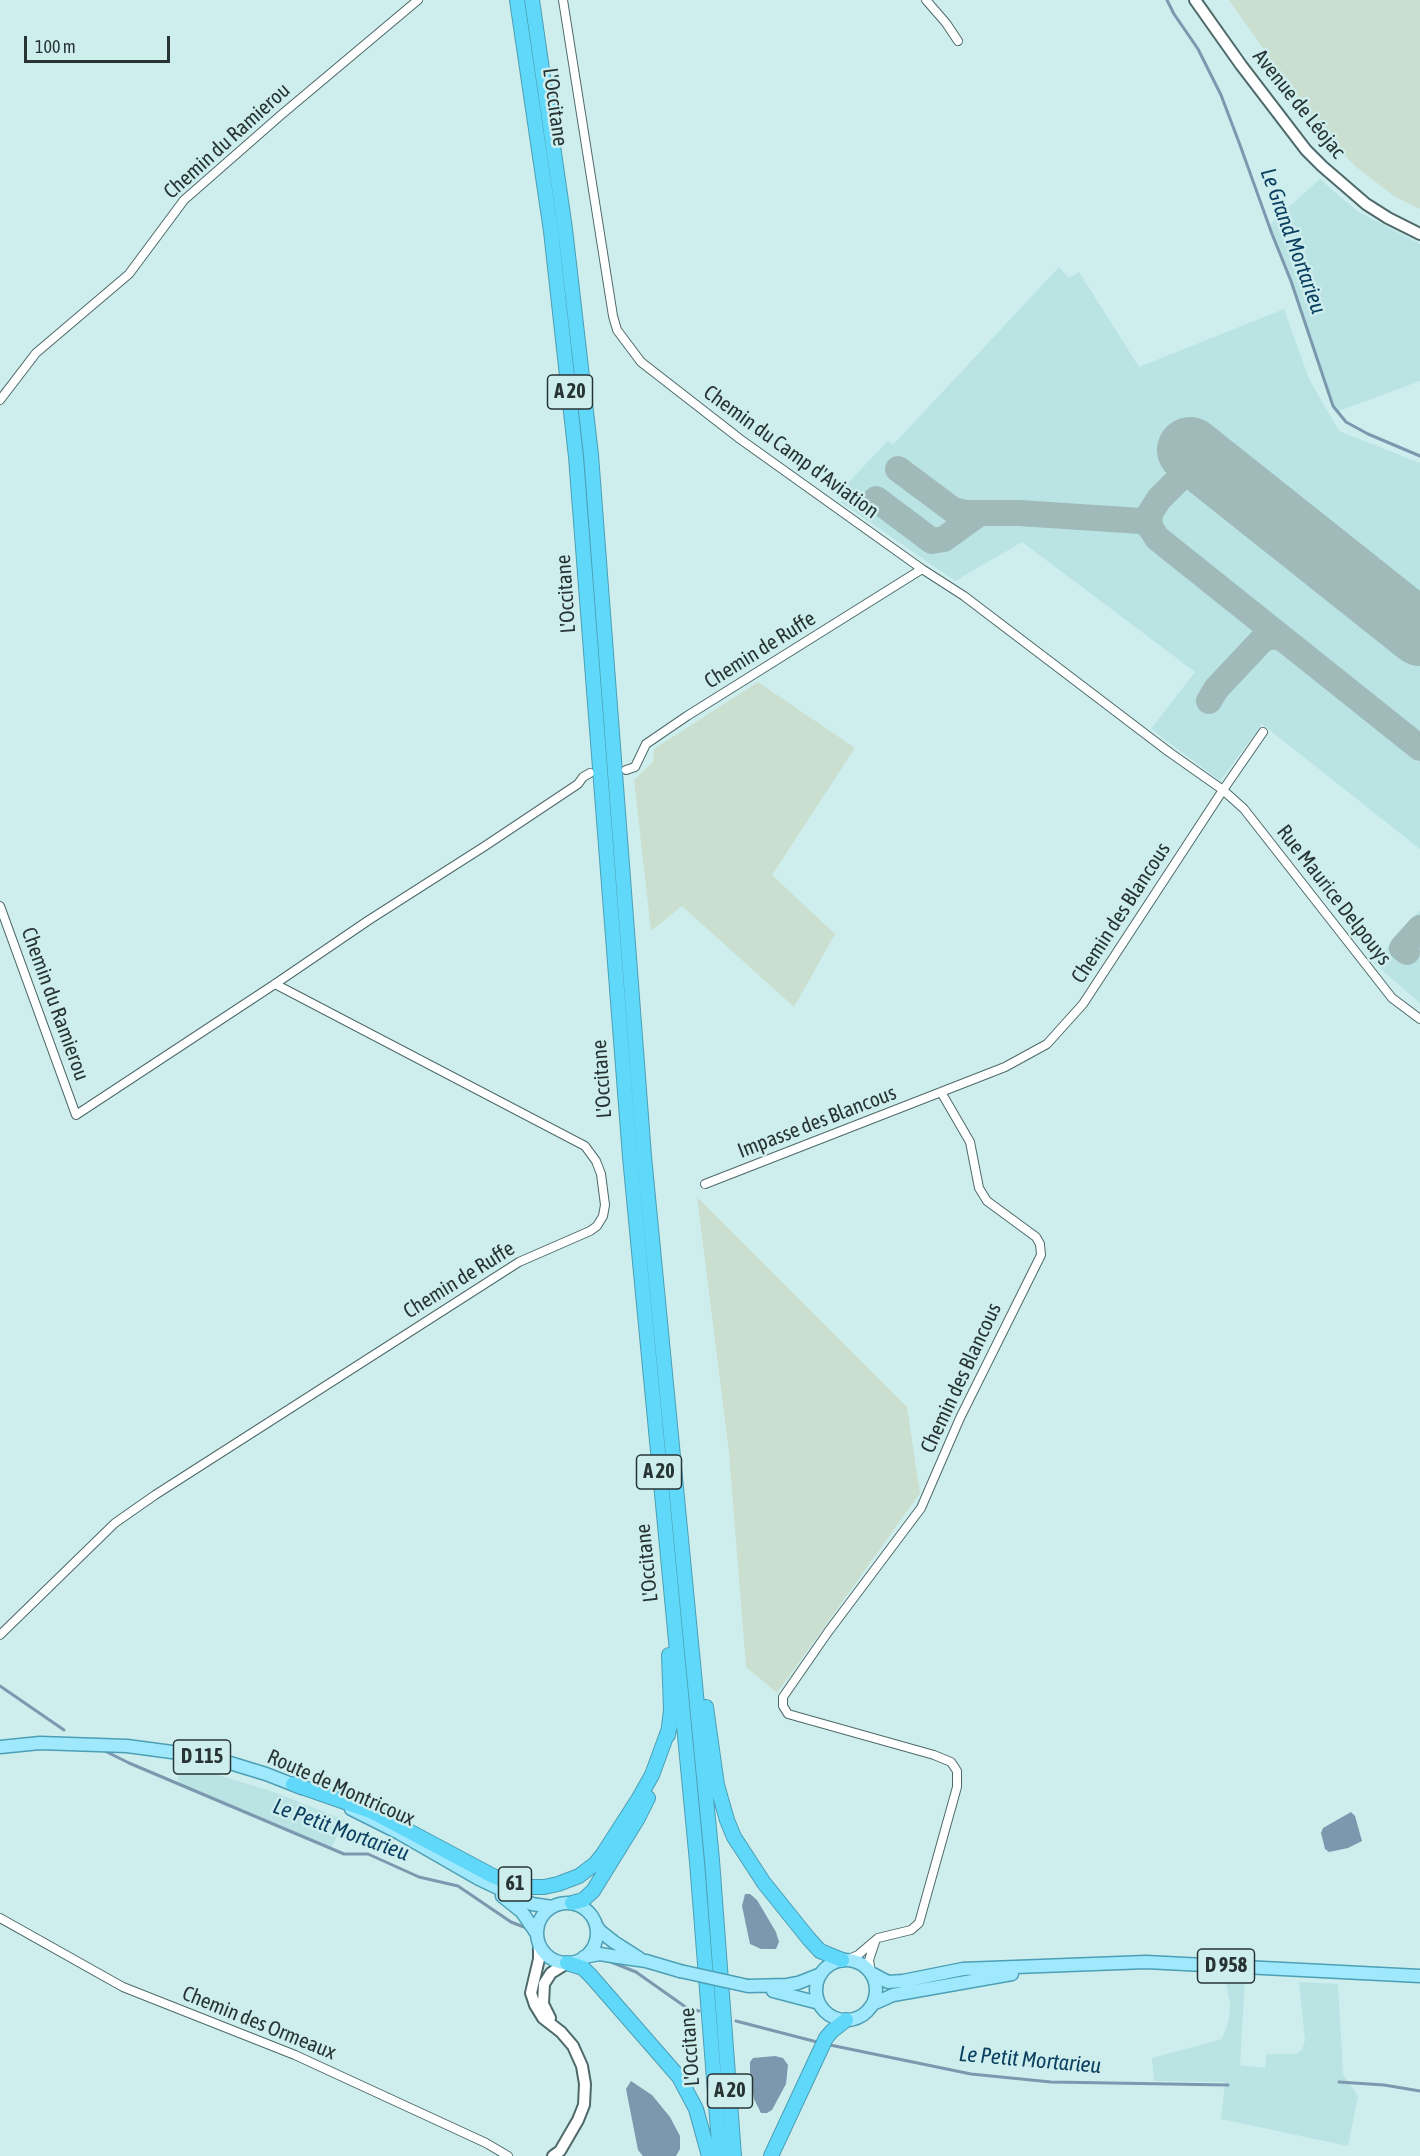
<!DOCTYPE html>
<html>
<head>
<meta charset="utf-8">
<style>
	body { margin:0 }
	#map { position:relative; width:1420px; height:2156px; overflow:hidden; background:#ceeeee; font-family:"Asap Condensed",sans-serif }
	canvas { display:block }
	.scale { position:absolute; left:24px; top:36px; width:146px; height:27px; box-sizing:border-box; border:3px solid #283434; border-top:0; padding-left:8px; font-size:18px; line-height:21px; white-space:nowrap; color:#283434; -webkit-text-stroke:4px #ceeeee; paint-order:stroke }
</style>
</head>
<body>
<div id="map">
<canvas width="1420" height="2156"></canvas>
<div class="scale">100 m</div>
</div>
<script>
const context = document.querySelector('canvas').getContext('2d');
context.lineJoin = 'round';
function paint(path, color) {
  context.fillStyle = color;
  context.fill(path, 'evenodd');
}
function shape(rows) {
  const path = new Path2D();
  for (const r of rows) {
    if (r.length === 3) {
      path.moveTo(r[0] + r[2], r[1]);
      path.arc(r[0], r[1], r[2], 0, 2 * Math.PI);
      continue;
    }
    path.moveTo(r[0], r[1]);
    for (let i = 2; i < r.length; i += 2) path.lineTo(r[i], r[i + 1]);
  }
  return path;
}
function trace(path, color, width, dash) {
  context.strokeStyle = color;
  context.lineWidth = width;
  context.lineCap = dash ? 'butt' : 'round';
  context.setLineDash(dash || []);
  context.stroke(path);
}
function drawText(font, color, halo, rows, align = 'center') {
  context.font = font + ' "Asap Condensed",sans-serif';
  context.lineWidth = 5;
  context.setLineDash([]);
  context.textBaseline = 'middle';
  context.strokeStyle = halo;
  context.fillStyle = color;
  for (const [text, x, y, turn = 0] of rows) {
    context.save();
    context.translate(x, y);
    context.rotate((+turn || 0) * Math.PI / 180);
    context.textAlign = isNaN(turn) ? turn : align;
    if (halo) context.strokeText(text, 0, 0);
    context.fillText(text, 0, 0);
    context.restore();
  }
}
paint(shape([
	[1320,179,1357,211,1420,244,1420,381,1336,412,1269,225],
	[1059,267,1069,278,1079,272,1139,367,1284,309,1309,379,1339,431,1420,463,1420,849,1262,724,1220,781,1151,729,1195,672,1022,542,955,581,841,502,849,493,843,488,888,441,893,445],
	[1420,910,1420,1003,1374,963],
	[176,1766,208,1772,271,1791,345,1820,331,1848,179,1784],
	[1225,1976,1245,1977,1240,2065,1265,2068,1267,2054,1296,2054,1302,2050,1305,2040,1299,1982,1338,1984,1343,2074,1358,2096,1348,2146,1221,2119,1225,2082,1154,2081,1152,2058,1222,2039,1229,2020,1230,2004]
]), '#bae3e4');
paint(shape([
	[1229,0,1420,0,1420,209,1394,196,1355,166,1320,130],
	[758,682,855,748,772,875,835,934,794,1007,682,906,651,931,634,780,653,762,654,749],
	[697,1197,907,1407,920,1493,777,1693,746,1667,729,1453]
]), '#cadfcf');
paint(shape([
	[1351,1812,1355,1816,1362,1841,1348,1848,1329,1852,1325,1849,1321,1833,1323,1828],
	[745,1894,750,1894,757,1900,776,1932,779,1942,776,1949,761,1949,750,1944,742,1906],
	[775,2056,783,2058,788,2065,786,2084,772,2110,767,2113,761,2113,754,2099,750,2077,750,2062,753,2058],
	[631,2081,652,2095,670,2117,680,2136,680,2149,676,2156,643,2156,638,2150,626,2089]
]), '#7b98af');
trace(shape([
	[1167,0,1174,14,1198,49,1221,95,1240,145,1272,234,1291,281,1333,406,1346,422,1368,434,1420,456],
	[0,1686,64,1730],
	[105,1751,129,1763,344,1854,368,1854,419,1877,458,1886,511,1922,529,1929],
	[606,1960,636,1972,687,2008,699,2011],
	[736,2021,817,2042],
	[830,2045,971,2074,1051,2082,1228,2085],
	[1339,2082,1384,2085,1420,2091]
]), '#7b98af', 3);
trace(shape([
	[898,469,953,510,966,513,980,513],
	[1248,496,1217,476,1206,472,1194,472,1179,479,1159,499,1150,513,1149,525,1157,538,1420,748],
	[876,499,932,541,944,539,980,513,1019,513,1141,521,1149,525],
	[1209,701,1216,689,1263,639,1275,636,1285,640],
	[1407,952,1402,948,1420,928]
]), '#a0baba', 26);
trace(shape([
	[1190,450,1420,633]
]), '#a0baba', 66);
const street = shape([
	[563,0,613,316,617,330,641,362,740,439,922,569,964,596,1169,752,1223,790,1244,809,1392,998,1420,1019],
	[926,0,946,23,958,41],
	[0,400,36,353,129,274,184,200,281,115,418,0],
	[626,770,635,767,646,744,687,716,922,569],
	[0,906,76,1115,275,984,369,920,485,846,578,784,583,777,590,773],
	[705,1184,941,1092],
	[0,1635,115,1523,155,1495,519,1262,590,1231,597,1226,603,1216,605,1205,601,1174,596,1161,585,1146,275,984],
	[0,1918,123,1987,295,2055,486,2143,508,2156],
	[847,1960,858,1955,878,1938,911,1930,919,1923,957,1787,957,1771,951,1762,934,1755,788,1714,783,1706,783,1697,828,1632,921,1508,960,1418,1041,1255,1040,1244,1036,1237,987,1201,979,1188,970,1142,941,1092,1005,1067,1047,1044,1083,1004,1223,790,1263,732],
	[871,1973,869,1960,875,1942]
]);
const secondary = shape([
	[1195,0,1241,65,1306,150,1322,166,1366,204,1388,218,1420,234],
	[539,1944,539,1959,531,1993,535,2005,543,2018,561,2032,573,2046,582,2066,585,2084,584,2105,578,2120,560,2151,553,2156],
	[550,2018,543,2004,544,1984,551,1973,567,1963]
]);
const primary = shape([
	[0,1747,40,1743,127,1746,187,1754,230,1763,266,1774,302,1788],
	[351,1809,399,1833,479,1879,532,1904,552,1907],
	[502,1896,522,1912,537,1934],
	[567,1933,30],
	[596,1925,600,1931,614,1942,639,1958],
	[584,1957,600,1954,618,1957,646,1961,680,1971],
	[846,1990,30],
	[871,1973,888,1982,903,1981,963,1969,1146,1962,1420,1976],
	[748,1986,787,1985,798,1983,821,1974],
	[773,1991,819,2003],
	[873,2004,893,1995,1012,1974]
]);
const highway = shape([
	[517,0,551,231,576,457,630,1157,697,1862,720,2156],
	[532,0,565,229,591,455,644,1156,712,1860,734,2156],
	[706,1707,717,1785,727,1820,734,1837,764,1883,809,1939,820,1951,842,1960],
	[668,1735,671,1710,669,1655],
	[293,1784,373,1812,493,1876,516,1885,529,1887,544,1887,558,1884,579,1876,596,1863,603,1854,639,1798,652,1775,670,1726],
	[572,1903,583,1900,593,1891,638,1818,648,1798],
	[567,1963,583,1968,591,1976,679,2077,696,2109,709,2156],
	[771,2156,826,2038,832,2031,846,2020]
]);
trace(street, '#4e696a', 10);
trace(secondary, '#4e696a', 14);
trace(primary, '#4c9fb5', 15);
trace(highway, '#4c9fb5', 16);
trace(street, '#fff', 8);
trace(secondary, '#fff', 10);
trace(primary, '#a0e8fc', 12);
trace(highway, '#60d8fa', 14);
const primaryBridge = shape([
	[680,1971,748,1986]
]);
trace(primaryBridge, '#4c9fb5', 15, []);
trace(primaryBridge, '#a0e8fc', 12);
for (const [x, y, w] of [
	[570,392,45],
	[659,1472,45],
	[202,1757,57],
	[515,1884,33],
	[1226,1966,57],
	[730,2091,45]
]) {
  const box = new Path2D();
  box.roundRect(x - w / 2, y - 17, w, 34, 4.5);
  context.fillStyle = '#ceeeee';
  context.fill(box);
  trace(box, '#283434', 1.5);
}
drawText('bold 20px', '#283434', null, [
	["A 20",570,392],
	["A 20",659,1472],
	["D 115",202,1757],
	["61",515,1884],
	["D 958",1226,1966],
	["A 20",730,2091]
]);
drawText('21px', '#283434', '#ceeeee', [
	["Avenue de Léojac",1299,104,51],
	["L'Occitane",555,107,82],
	["Chemin du Ramierou",227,141,-42],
	["Chemin du Camp d'Aviation",791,452,36],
	["L'Occitane",566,594,-94],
	["Chemin de Ruffe",760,650,-32],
	["Rue Maurice Delpouys",1334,895,52],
	["Chemin des Blancous",1121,913,-57],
	["Chemin du Ramierou",55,1004,70],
	["L'Occitane",602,1079,-94],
	["Impasse des Blancous",817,1122,-21],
	["Chemin de Ruffe",459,1280,-32],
	["Chemin des Blancous",961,1378,-65],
	["L'Occitane",647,1563,-96],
	["Route de Montricoux",341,1788,24],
	["Chemin des Ormeaux",259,2023,22],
	["L'Occitane",690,2047,-94]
]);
drawText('italic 22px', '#0c4061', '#ceeeee', [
	["Le Grand Mortarieu",1293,241,70],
	["Le Petit Mortarieu",341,1830,20],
	["Le Petit Mortarieu",1030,2060,5]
]);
</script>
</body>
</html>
